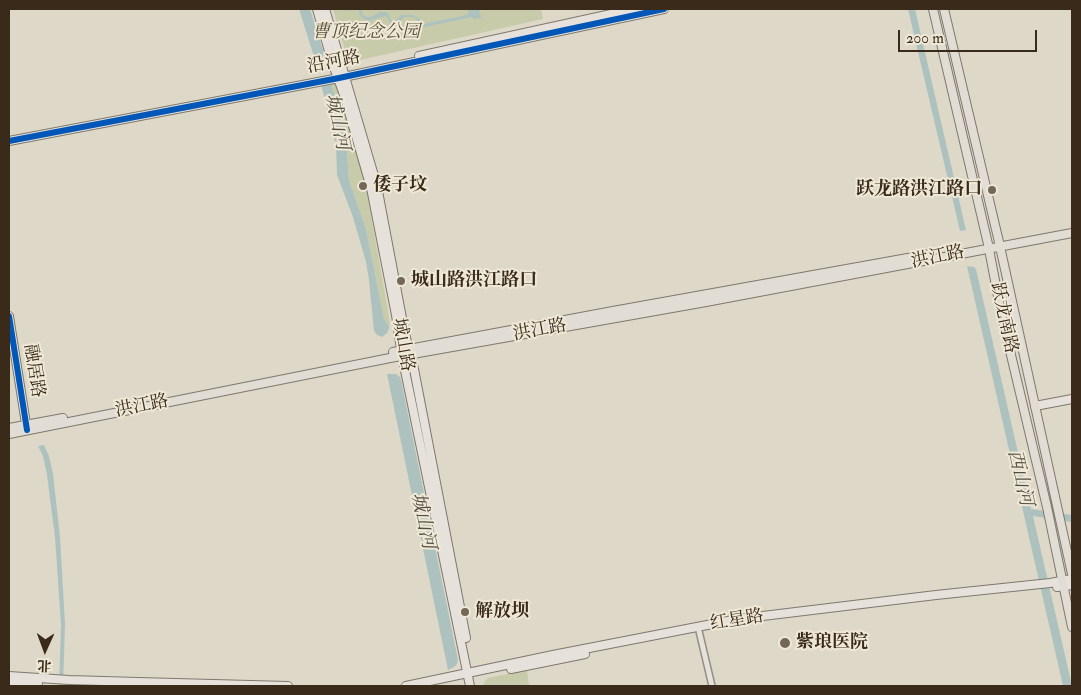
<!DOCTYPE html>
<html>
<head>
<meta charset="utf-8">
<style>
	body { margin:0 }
	#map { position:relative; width:1081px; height:695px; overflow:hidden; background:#ded8c8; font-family:"IM FELL Double Pica","Noto Serif SC",serif }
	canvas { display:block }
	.frame { position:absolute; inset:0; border:10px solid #392a1a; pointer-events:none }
	.north { position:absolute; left:20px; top:625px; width:50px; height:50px; -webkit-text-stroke:4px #efe8d6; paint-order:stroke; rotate:182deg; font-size:14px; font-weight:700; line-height:20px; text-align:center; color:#392a1a }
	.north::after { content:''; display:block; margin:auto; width:18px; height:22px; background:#392a1a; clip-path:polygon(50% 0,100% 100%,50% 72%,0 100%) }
	.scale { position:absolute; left:898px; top:30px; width:139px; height:22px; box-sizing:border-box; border:2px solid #392a1a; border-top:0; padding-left:6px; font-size:15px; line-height:18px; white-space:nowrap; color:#392a1a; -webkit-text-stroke:4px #efe8d6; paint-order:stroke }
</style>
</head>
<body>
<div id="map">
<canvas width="1081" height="695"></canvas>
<div class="frame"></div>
<div class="north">北</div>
<div class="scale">200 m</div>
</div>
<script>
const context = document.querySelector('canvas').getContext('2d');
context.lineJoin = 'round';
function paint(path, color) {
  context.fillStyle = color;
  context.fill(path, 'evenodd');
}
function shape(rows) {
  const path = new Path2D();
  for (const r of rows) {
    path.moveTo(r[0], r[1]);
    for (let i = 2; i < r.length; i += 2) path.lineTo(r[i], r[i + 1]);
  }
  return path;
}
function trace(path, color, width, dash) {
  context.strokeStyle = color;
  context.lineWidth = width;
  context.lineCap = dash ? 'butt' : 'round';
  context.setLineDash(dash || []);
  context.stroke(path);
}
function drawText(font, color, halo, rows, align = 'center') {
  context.font = font + ' "IM FELL Double Pica","Noto Serif SC",serif';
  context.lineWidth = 4;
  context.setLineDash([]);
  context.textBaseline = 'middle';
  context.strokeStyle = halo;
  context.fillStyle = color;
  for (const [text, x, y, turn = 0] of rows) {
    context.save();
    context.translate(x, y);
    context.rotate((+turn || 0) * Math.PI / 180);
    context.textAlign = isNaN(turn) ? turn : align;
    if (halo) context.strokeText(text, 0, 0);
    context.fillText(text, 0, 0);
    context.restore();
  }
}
paint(shape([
	[333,9,541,9,543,19,360,60,351,59,346,54],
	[331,82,336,85,358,154,366,186,390,323,389,326,384,319,366,229,349,180,346,139],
	[527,670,529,686,483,686,485,681,488,678]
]), '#c7cbaa');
paint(shape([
	[299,9,310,9,326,60,322,63,316,63],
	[346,9,361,9,363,15,366,17,371,17,380,12,386,12,388,13,390,19,392,21,396,20,402,15,412,15,420,19,423,24,463,16,468,14,469,9,479,9,481,18,474,19,472,17,420,28,418,21,414,17,404,17,398,24,391,24,387,17,385,16,369,21,365,20,360,15,359,9,347,11],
	[908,9,915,9,966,230,960,231],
	[331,82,346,139,349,180,366,229,384,319,389,326,389,329,387,333,382,337,377,335,374,331,369,280,366,262,353,217,337,175,336,145,321,84],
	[967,266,974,267,976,269,1031,509,1072,515,1072,522,1033,516,1072,686,1063,686],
	[387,374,396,374,400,377,401,380,458,660,457,664,454,667,448,670],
	[44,445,49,456,53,474,60,537,65,624,63,686,59,686,61,625,55,537,47,475,43,456,38,446]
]), '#adc2be');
const street = shape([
	[699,631,712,686]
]);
const secondary = shape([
	[317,9,332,62,344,95,371,188,396,315,402,356,470,686],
	[325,9,377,186,405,334,414,369,466,638],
	[419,56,634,9],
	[9,141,339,78,664,9],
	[9,316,27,430],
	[1035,406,1072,399],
	[1057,587,1072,585],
	[511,669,585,654],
	[9,676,69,680,138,682,288,686],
	[9,681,38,683],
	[406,686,553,655,738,619,936,595,1050,583,1072,579]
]);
const primary = shape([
	[933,9,988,244,1002,317,1047,507,1072,627],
	[944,9,999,242,1072,574],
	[393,352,613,311,930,254],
	[9,428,63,418],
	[9,434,390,358,706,302,1072,233]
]);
trace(street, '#959085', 8);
trace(secondary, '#7e786e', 10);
trace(primary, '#7e786e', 10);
trace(street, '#e6e2db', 5);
trace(secondary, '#e6e2db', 8);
trace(primary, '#e1ddd5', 8);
trace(shape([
	[9,141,339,78,664,9],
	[9,316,27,430]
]), '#0057b8', 6);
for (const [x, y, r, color] of [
	[363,186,5,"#736757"],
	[992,190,5,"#736757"],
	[401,281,5,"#736757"],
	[465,612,5,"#736757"],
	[785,643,6,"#736757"]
]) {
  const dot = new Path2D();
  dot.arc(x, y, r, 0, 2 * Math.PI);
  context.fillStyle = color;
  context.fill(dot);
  trace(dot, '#efe8d6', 2);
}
drawText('italic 18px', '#585038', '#efe8d6', [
	["曹顶纪念公园",366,33]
]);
drawText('18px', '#392a1a', '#efe8d6', [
	["沿河路",334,63,-11],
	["洪江路",938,258,-11],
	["跃龙南路",1003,318,78],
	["洪江路",540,331,-10],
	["城山路",402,345,80],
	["融居路",33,371,81],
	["洪江路",142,407,-11],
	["红星路",737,621,-9]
]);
drawText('bold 18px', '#392a1a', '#efe8d6', [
	["倭子坟",373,186],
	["跃龙路洪江路口",982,190,"right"],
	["城山路洪江路口",411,281],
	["解放坝",475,612],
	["紫琅医院",796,643]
], 'left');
drawText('italic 19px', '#514e42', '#efe8d6', [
	["城山河",336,122,78],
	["西山河",1019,478,77],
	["城山河",422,521,78]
]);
</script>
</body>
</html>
